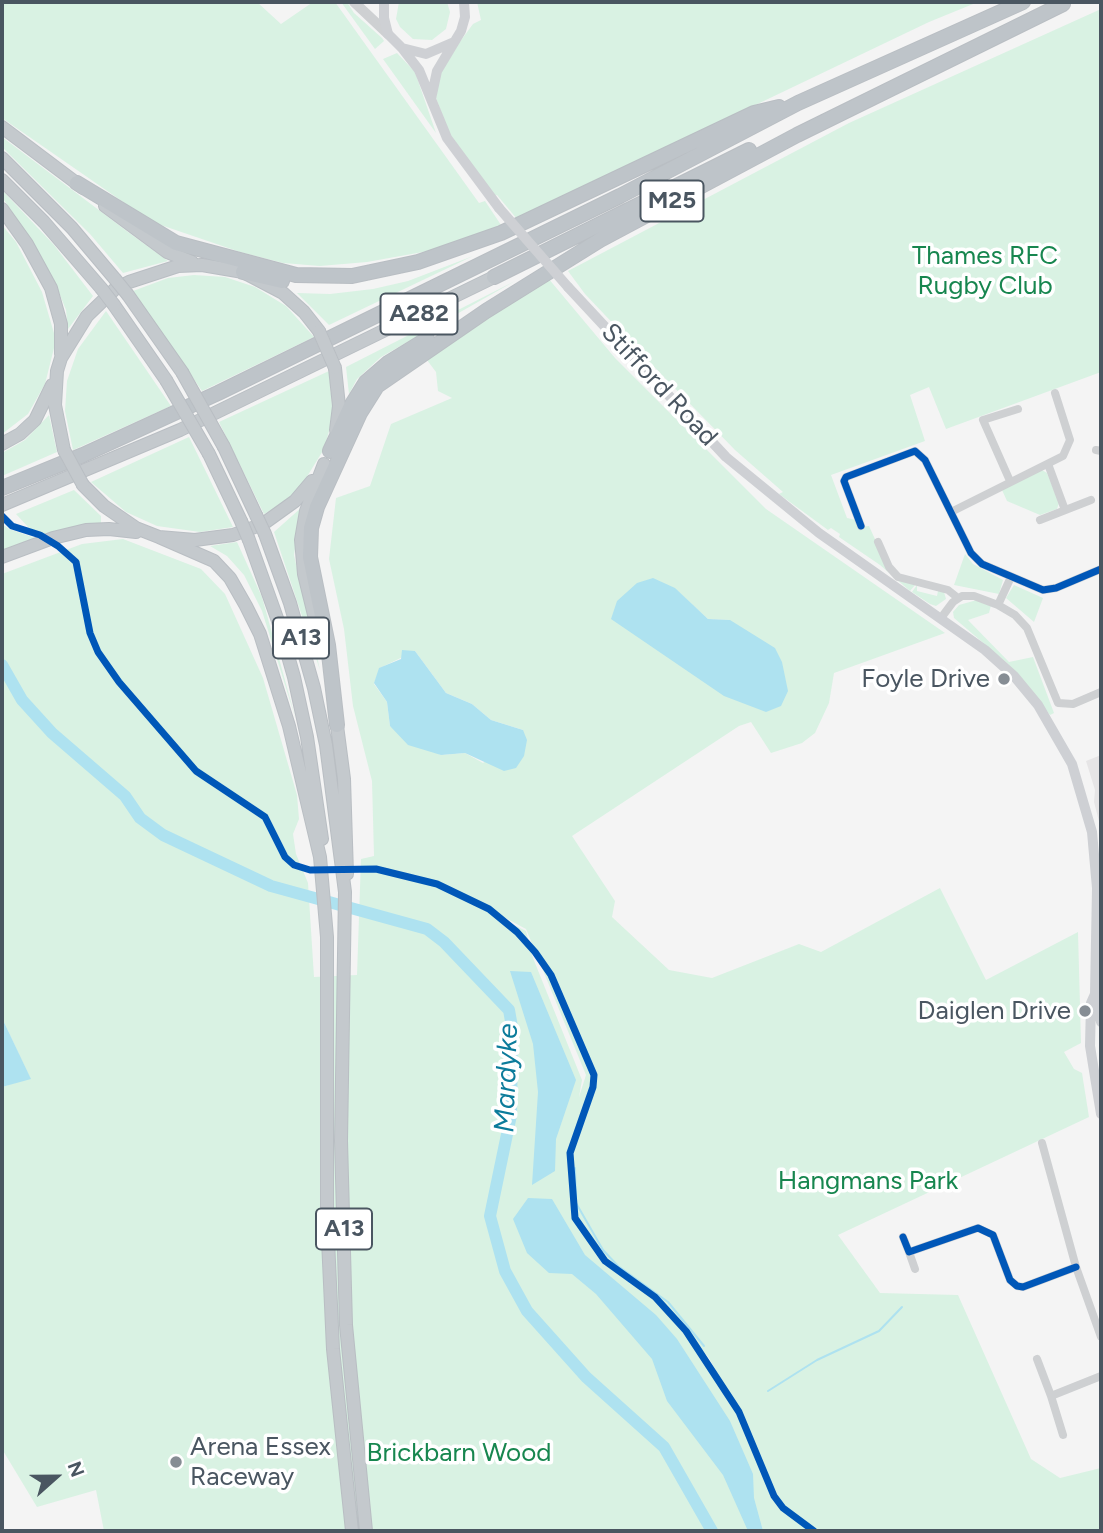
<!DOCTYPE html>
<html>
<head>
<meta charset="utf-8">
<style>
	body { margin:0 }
	#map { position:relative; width:1103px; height:1533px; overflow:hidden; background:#f4f4f4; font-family:Figtree,sans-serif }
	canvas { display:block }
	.frame { position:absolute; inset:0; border:4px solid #4a5661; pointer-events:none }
	.north { position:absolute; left:21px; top:1442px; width:70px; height:70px; -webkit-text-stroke:5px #fff; paint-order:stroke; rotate:69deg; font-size:19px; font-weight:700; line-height:28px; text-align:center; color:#4a5661 }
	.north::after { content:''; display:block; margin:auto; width:24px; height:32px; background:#4a5661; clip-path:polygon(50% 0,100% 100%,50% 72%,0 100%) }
</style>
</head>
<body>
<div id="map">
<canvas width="1103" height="1533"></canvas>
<div class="frame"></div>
<div class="north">N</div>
</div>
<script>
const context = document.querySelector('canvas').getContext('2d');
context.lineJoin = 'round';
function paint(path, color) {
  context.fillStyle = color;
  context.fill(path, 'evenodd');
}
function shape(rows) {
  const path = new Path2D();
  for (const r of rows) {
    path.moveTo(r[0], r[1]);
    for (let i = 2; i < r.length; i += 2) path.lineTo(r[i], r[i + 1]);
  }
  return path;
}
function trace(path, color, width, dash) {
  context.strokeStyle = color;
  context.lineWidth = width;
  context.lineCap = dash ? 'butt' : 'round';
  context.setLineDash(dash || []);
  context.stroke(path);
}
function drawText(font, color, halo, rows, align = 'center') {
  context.font = font + ' Figtree,sans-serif';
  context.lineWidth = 7;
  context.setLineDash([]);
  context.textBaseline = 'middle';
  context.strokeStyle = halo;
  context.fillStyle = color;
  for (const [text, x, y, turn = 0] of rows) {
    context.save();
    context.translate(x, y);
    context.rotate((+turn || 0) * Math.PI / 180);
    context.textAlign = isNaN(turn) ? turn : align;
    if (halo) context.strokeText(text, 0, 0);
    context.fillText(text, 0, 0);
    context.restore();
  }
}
paint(shape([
	[1101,755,1101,829,1094,802,1095,790,1086,761]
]), '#e6e5e6');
paint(shape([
	[2,2,257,2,281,24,313,2,335,2,479,203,485,201,501,225,434,250,367,262,320,266,283,263,240,252,152,222,2,118],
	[341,2,347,2,354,13,382,38,384,41,375,49],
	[399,2,447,2,450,12,446,29,432,40,413,39,400,27,396,19],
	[477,2,978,2,929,22,517,219,497,195,495,196,449,133,436,98,439,76,459,43,473,24,481,20],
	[1101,9,1101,372,946,429,929,387,910,395,925,441,831,475,847,518,856,520,858,527,869,526,890,572,915,585,910,591,880,565,839,537,840,534,831,528,828,530,779,494,783,492,735,450,659,372,585,294,568,271,849,123],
	[397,53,415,72,436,133,383,59],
	[2,137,128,232,168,261,123,273,90,234,2,147],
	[2,190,54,245,93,296,68,329,66,310,56,285,34,244,2,197],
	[2,225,16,242,42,292,56,340,45,384,28,414,2,434],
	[473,256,329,325,297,293,330,294,373,289,408,281],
	[194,275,225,277,255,287,286,306,314,337,202,391,133,291,168,278],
	[548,278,615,358,766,509,945,633,834,673,829,703,815,733,802,743,771,753,751,722,739,726,572,836,615,901,612,917,669,970,712,978,799,944,821,952,940,888,986,980,1078,932,1081,1043,1064,1052,1074,1069,1082,1073,1089,1117,838,1235,880,1293,958,1295,1031,1459,1060,1478,1101,1468,1101,1531,104,1531,96,1490,37,1507,2,1449,2,1087,30,1078,2,1018,2,574,82,544,123,539,201,569,225,594,263,678,297,795,299,819,293,834,296,854,308,883,314,977,357,975,361,859,374,856,372,781,353,706,344,629,329,559,336,498,370,486,391,424,452,398,438,391,436,372,427,360,458,335],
	[674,588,708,619,730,620,611,619],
	[415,651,446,693,472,704,491,720,523,730,483,763,465,753,441,755,390,726,387,702,374,684,380,668],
	[413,874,448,887,526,929,586,1075,579,1097,582,1080,533,958,526,931],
	[670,1313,709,1358,733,1403],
	[515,281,381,357,357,379,349,394,346,367],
	[106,311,171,406,73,450,65,411,67,381,78,349],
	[329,371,333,417,324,449,300,488,280,505,264,514,219,422],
	[49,415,57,452,2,476,2,453,25,440],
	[189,437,233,527,200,532,157,526,126,512,91,482],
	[1042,470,1047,473,1059,503,1057,509,1040,515,1007,501,1002,490],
	[74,490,101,516,101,524,49,538,29,528,16,514],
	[302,507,294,555,320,670,274,532],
	[2,524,9,529,35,538,2,550],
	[237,542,262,597,296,720,262,611,244,575,227,556,210,546],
	[965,554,973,564,1003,580,999,594,954,585],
	[917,585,917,591,937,596,938,591,944,592,946,599,936,606,930,604,912,592],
	[1014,585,1043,598,1034,622,1006,598],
	[977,600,991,605,989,613,968,620,1009,662,1033,657,1054,713,1050,715,1008,664,954,618,953,612,959,605]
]), '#d9f2e3');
paint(shape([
	[653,578,675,588,708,619,730,620,775,648,782,662,788,691,781,706,766,712,724,696,611,619,617,601,637,583],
	[402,650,415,651,446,693,472,704,491,720,523,730,527,740,524,756,516,768,504,771,465,753,441,755,408,745,390,726,387,702,374,683,379,668,401,659],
	[510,971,531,972,576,1080,556,1139,555,1171,532,1185,538,1092,533,1044],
	[2,1018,31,1079,2,1087],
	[528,1198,552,1199,585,1255,656,1315,677,1339,730,1421,753,1474,754,1498,763,1531,748,1531,723,1475,667,1401,652,1359,596,1294,572,1274,549,1273,527,1253,513,1219]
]), '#aee2f0');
trace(shape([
	[575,1168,576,1203,603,1250,618,1266,668,1302,704,1346],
	[768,1391,817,1360,879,1331,902,1307]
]), '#aee2f0', 2);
trace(shape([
	[2,665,22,700,52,733,125,796,140,818,163,835,271,886,427,929,444,942,509,1010,512,1027,511,1115,490,1216,505,1271,527,1311,586,1377,664,1447,712,1531]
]), '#aee2f0', 12);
const trunk = shape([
	[2,127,83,188],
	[2,158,72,228,115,279],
	[2,180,44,222,101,288],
	[105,206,167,252,192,262],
	[2,209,27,244,51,288,61,324,61,354],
	[128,295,182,372],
	[114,305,166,380],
	[335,368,339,406,336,430],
	[2,444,20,434,35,420,52,385],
	[224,447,256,515],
	[64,450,55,405,57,371,61,358,87,316,115,289,129,282,178,266,202,265,243,272,283,293,304,312,319,331],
	[209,454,241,521],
	[83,485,104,506,136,528,159,537,195,540,233,535,263,524,295,501,312,481],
	[2,505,180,430,494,277],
	[265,534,290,603,314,688,326,745,345,892,341,1141,346,1325,366,1531],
	[159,537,214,561,230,578,246,606,260,634,289,726,320,857,327,937,327,1218,333,1349,352,1531],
	[249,540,278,621,294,677,307,737,322,839],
	[2,557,53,538,86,530,109,529,136,532],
	[319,635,304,574,301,540,306,511,324,464],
	[336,718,344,779,347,874]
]);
const motorway = shape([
	[77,183,176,243,296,275,352,276,418,262,501,233,754,113,779,107],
	[243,272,282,281],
	[494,277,749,150],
	[330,451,351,406,366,382,388,363,427,339],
	[2,488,83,455,218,393,620,196,798,103,1023,2],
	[337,725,328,645,310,557,311,528,317,507,360,413,377,386,486,311,600,240,797,135,1063,4]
]);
trace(trunk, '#b9bec3', 14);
trace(motorway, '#b9bec3', 16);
trace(shape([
	[1096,450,1101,451],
	[1048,464,1065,510],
	[1010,481,983,420,1018,409],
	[951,512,1063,456,1070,440,1055,393],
	[1040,520,1091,500],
	[861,526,844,481,846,477,915,451,925,460,971,553,982,564,1043,590,1056,588,1101,569],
	[878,542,889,567,898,577,948,590,958,598],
	[998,605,1011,577],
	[941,618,953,602,962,596,974,596,998,605,1015,615,1027,628,1058,703,1073,704,1101,692],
	[1042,1143,1076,1267,1101,1337],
	[903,1237,909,1252,978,1228,993,1235,1010,1280,1017,1286,1023,1287,1076,1267],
	[909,1252,915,1269],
	[1037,1359,1051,1396,1101,1376],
	[1051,1396,1063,1435]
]), '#ced0d2', 8);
trace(shape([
	[354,2,388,34]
]), '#ced0d2', 10);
trace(shape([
	[384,2,384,18,388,34,402,48,426,54,454,42],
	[402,48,419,70,447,138,499,208],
	[431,99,437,71,461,31,465,17,464,2],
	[568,287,726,457,819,533,985,650,1014,676,1038,705,1072,764,1092,832,1097,888,1095,994,1101,1022],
	[1095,994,1091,1003,1090,1046,1101,1114]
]), '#ced0d4', 10);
trace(trunk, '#c4c9cd', 12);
trace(motorway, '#bec4c9', 14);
const trunkBridge = shape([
	[115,279,128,295],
	[101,288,114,305],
	[319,331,335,368],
	[182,372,224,447],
	[166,380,209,454],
	[64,450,83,485],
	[256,515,265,534],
	[241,521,249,540]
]);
trace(trunkBridge, '#b9bec3', 14, []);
trace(shape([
	[499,208,568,287]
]), '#ced0d4', 10);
trace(trunkBridge, '#c4c9cd', 12);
trace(shape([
	[2,516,12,526,40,535,58,546,76,562,90,633,98,652,119,682,196,771,265,817,285,857,294,865,310,870,376,869,437,884,489,909,517,932,535,952,551,975,594,1075,593,1087,570,1153,575,1218,605,1261,655,1297,686,1331,739,1412,774,1496,783,1508,814,1531],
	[861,526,844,481,846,477,915,451,925,460,971,553,982,564,1043,590,1056,588,1101,569],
	[903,1237,909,1252,978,1228,993,1235,1010,1280,1017,1286,1023,1287,1076,1267]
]), '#0057b8', 7);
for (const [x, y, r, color] of [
	[1004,679,7,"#868d94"],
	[1085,1011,7,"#868d94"],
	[176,1462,7,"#868d94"]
]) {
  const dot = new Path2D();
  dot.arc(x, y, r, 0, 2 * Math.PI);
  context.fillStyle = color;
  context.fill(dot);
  trace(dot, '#fff', 2.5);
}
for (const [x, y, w] of [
	[672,201,63],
	[419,314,77],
	[301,638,56],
	[344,1229,56]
]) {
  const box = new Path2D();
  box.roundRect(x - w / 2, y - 20.5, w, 41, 5);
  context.fillStyle = '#fff';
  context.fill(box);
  trace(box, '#4a5661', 2);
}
drawText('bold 24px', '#4a5661', null, [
	["M25",672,201],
	["A282",419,314],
	["A13",301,638],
	["A13",344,1229]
]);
drawText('26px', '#17864f', '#fff', [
	["Thames RFC",985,256],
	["Rugby Club",985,286],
	["Hangmans Park",868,1181],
	["Brickbarn Wood",459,1453]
]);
drawText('26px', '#4a5661', '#fff', [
	["Stifford Road",659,385,47]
]);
drawText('26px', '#4a5661', '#fff', [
	["Foyle Drive",990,679],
	["Daiglen Drive",1071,1011],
	["Arena Essex",190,1447,"left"],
	["Raceway",190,1477,"left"]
], 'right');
drawText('italic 28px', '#0c7c9b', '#fff', [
	["Mardyke",507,1078,-88]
]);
</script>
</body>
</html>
